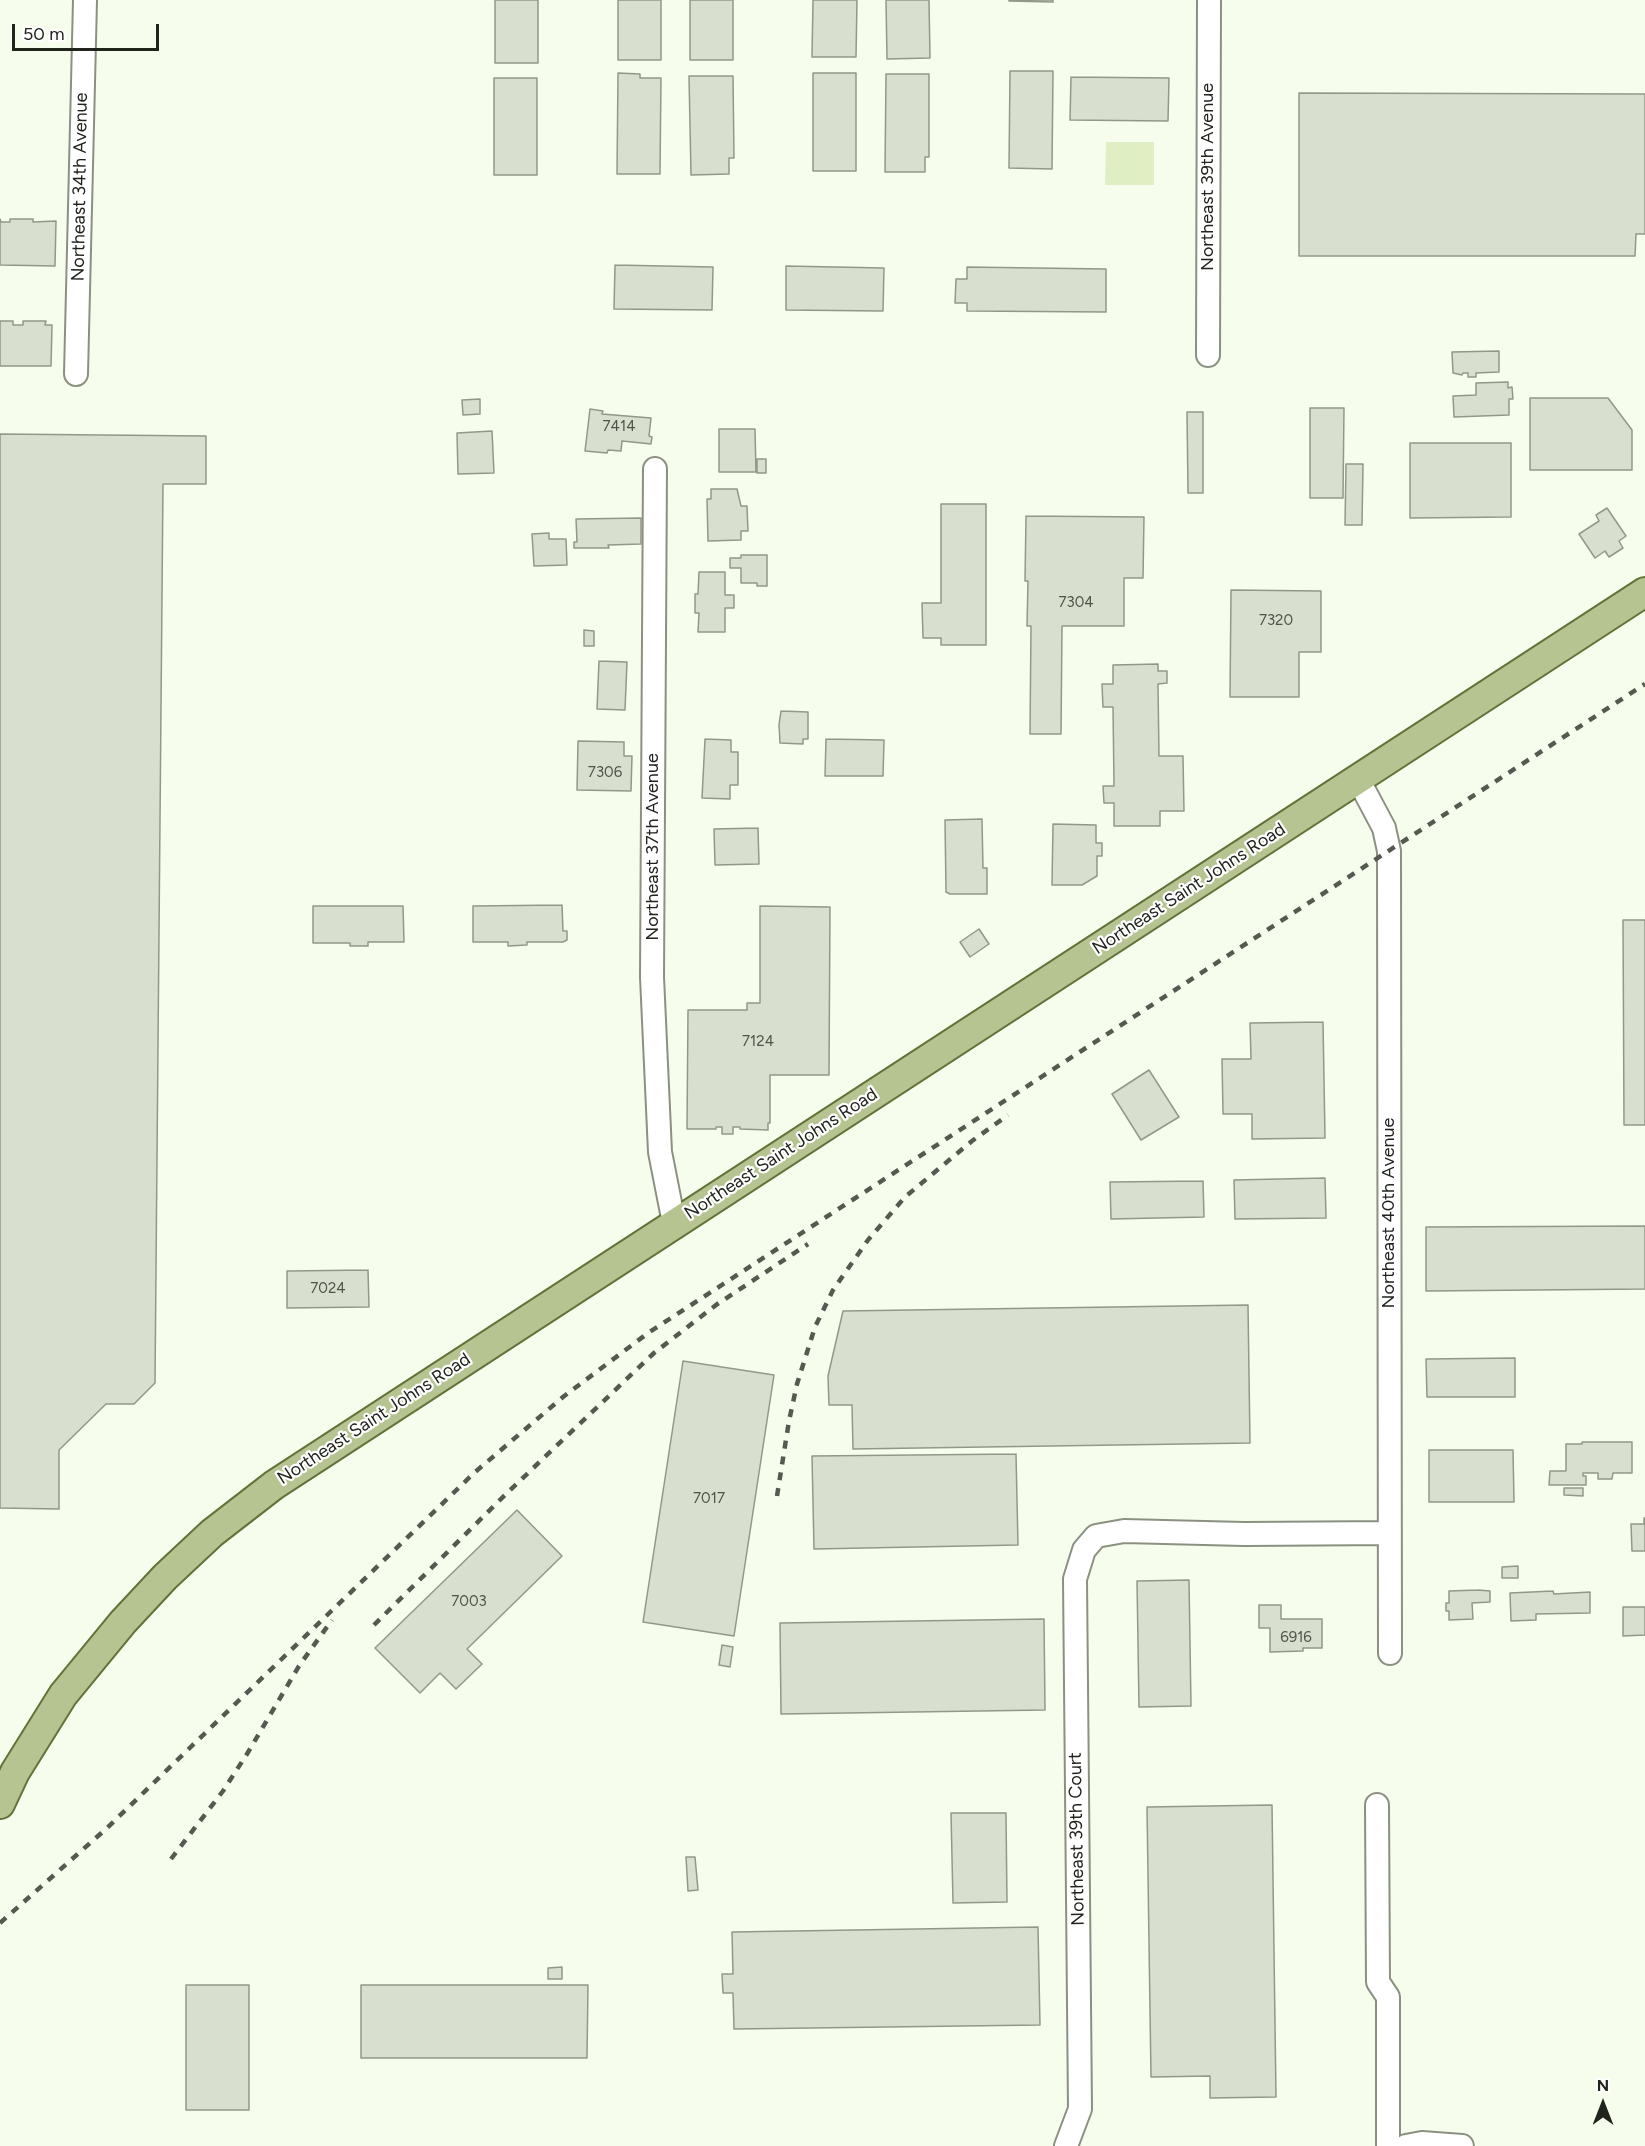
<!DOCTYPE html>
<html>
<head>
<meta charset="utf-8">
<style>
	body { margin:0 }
	#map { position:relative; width:1645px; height:2146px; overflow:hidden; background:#f7fdec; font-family:Figtree,sans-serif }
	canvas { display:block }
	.north { position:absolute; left:1573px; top:2074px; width:60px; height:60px; -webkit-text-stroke:4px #fff; paint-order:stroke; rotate:0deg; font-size:16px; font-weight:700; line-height:24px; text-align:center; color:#21241d }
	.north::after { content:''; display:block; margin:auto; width:21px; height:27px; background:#21241d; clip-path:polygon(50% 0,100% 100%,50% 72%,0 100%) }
	.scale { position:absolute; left:12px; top:24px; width:147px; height:27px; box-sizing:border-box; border:3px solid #21241d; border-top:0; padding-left:8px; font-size:18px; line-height:21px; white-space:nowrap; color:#21241d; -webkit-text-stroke:4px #fff; paint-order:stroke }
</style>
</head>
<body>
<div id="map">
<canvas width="1645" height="2146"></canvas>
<div class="north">N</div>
<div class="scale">50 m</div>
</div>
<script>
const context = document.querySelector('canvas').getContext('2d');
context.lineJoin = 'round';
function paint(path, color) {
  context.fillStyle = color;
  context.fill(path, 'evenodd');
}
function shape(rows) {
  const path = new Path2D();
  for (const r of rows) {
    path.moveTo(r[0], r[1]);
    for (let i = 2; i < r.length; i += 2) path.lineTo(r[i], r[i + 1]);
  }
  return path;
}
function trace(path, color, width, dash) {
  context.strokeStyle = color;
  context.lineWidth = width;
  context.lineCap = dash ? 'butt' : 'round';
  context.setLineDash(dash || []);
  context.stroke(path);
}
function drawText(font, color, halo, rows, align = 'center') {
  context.font = font + ' Figtree,sans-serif';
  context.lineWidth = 4.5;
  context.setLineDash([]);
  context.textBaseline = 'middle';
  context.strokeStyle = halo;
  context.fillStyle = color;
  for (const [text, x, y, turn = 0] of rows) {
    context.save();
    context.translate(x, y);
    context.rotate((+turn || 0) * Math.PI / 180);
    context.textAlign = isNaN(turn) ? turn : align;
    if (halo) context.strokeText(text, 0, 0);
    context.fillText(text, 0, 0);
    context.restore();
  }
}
paint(shape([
	[1106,142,1154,142,1154,185,1105,185]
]), '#e0eec3');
const building = shape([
	[495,0,538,0,538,63,495,63,495,0],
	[618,0,661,0,661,60,618,60,618,0],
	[690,0,733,0,733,60,690,60,690,0],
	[813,0,857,0,856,57,812,57,813,0],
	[886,0,929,0,930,58,887,59,886,0],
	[1009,0,1053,0,1053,2,1009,1,1009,0],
	[1010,71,1053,71,1052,169,1009,168,1010,71],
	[618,73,640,74,640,78,661,78,660,174,617,174,618,73],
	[813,73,856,73,856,171,813,171,813,73],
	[886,74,929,74,929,157,925,157,925,172,885,172,886,74],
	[689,76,733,76,734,158,729,158,729,174,691,175,689,76],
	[1071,77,1169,78,1168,121,1070,120,1071,77],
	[494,78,537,78,537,175,494,175,494,78],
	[1299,93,1645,94,1645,234,1636,234,1635,256,1299,256,1299,93],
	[0,219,1,222,10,222,10,219,33,219,33,222,56,221,55,266,0,265,0,219],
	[615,265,713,267,712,310,614,309,615,265],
	[786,266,884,268,883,311,786,310,786,266],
	[967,267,1106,269,1106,312,967,311,967,303,955,303,956,279,967,279,967,267],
	[0,321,13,321,13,325,23,325,23,321,46,321,45,325,52,325,51,366,0,366,0,321],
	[1499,351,1499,372,1476,373,1476,377,1468,377,1468,373,1463,373,1462,375,1453,373,1452,352,1499,351],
	[1508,382,1508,388,1512,387,1513,399,1509,399,1509,415,1454,417,1453,396,1476,395,1476,383,1508,382],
	[1530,398,1608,398,1632,430,1632,470,1530,470,1530,398],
	[480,399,480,414,463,415,462,400,480,399],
	[1310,408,1344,408,1343,498,1310,498,1310,408],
	[590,409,603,411,602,414,651,418,649,436,652,437,651,444,622,441,621,451,608,450,607,453,585,451,590,409],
	[1187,412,1203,412,1203,493,1188,493,1187,412],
	[719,429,755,429,756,472,719,472,719,429],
	[492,431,494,473,458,474,457,433,492,431],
	[0,434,206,436,206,484,163,484,155,1383,134,1404,106,1404,59,1450,59,1509,0,1508,0,434],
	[1410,443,1511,443,1511,517,1410,518,1410,443],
	[757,459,766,459,766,473,757,473,757,459],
	[1346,464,1363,464,1362,525,1345,525,1346,464],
	[711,489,737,489,741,506,747,506,748,531,741,531,741,540,708,541,707,499,711,499,711,489],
	[941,504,986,504,986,645,941,645,941,638,923,638,922,603,941,603,941,504],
	[1607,508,1626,536,1619,541,1623,548,1609,557,1605,551,1595,558,1579,534,1599,521,1596,515,1607,508],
	[1026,516,1144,517,1143,578,1124,578,1124,626,1062,626,1061,734,1030,734,1031,626,1027,626,1028,581,1025,581,1026,516],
	[641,518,641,544,608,545,609,548,574,548,574,542,577,542,576,519,641,518],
	[549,533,549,539,566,539,567,565,534,566,532,534,549,533],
	[741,555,767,555,767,586,757,586,757,583,741,583,741,568,730,568,730,558,741,558,741,555],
	[699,572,725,572,725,595,734,595,734,608,725,608,725,632,698,632,699,613,695,613,695,594,698,594,699,572],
	[1231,590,1321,591,1321,652,1299,652,1299,697,1230,697,1231,590],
	[584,630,594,631,594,646,584,646,584,630],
	[599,661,627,662,625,710,597,709,599,661],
	[1158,664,1158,671,1167,671,1167,683,1158,684,1159,756,1183,756,1184,811,1160,811,1160,826,1114,826,1114,803,1104,803,1103,786,1114,786,1113,707,1103,707,1102,684,1113,684,1113,665,1158,664],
	[781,711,808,712,808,739,803,739,803,744,780,743,779,725,781,711],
	[705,739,731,740,731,752,738,752,738,785,730,785,730,799,702,798,705,739],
	[826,739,884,740,883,776,825,776,826,739],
	[578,741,624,742,624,756,632,756,631,791,577,790,578,741],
	[982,819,983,868,987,868,987,894,950,894,946,892,945,820,982,819],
	[1053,824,1096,825,1096,843,1102,843,1102,856,1097,856,1097,876,1082,885,1052,885,1053,824],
	[758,828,759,864,715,865,714,829,758,828],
	[562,905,563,931,567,931,567,940,563,942,527,942,527,945,508,946,508,942,473,942,473,906,562,905],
	[313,906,403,906,404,942,368,942,368,946,350,946,350,943,313,943,313,906],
	[760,906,830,907,829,1075,770,1075,770,1123,768,1123,768,1130,740,1129,740,1127,733,1127,733,1134,722,1134,722,1127,716,1127,716,1129,687,1129,688,1010,747,1010,747,1003,760,1003,760,906],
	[1623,920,1645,920,1645,1125,1624,1125,1623,920],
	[979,929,989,944,970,957,960,942,979,929],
	[1323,1022,1325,1138,1252,1139,1252,1114,1223,1114,1222,1059,1251,1059,1250,1023,1323,1022],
	[1149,1070,1179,1117,1141,1140,1112,1094,1149,1070],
	[1325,1178,1326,1218,1235,1219,1234,1180,1325,1178],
	[1203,1181,1204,1217,1111,1219,1110,1182,1203,1181],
	[1645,1226,1645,1289,1426,1291,1426,1227,1645,1226],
	[368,1270,369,1307,287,1308,287,1271,368,1270],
	[1248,1305,1250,1443,853,1449,852,1405,829,1405,828,1376,843,1311,1248,1305],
	[1515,1358,1515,1397,1427,1397,1426,1359,1515,1358],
	[683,1361,774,1375,734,1636,643,1622,683,1361],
	[1582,1442,1632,1442,1632,1473,1613,1473,1612,1479,1598,1479,1598,1473,1583,1473,1583,1476,1586,1476,1586,1485,1549,1485,1550,1471,1566,1471,1566,1444,1582,1444,1582,1442],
	[1429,1450,1513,1450,1514,1502,1429,1502,1429,1450],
	[1016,1454,1018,1545,814,1549,812,1456,1016,1454],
	[1564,1488,1583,1488,1583,1496,1564,1495,1564,1488],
	[517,1510,562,1556,467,1649,482,1664,456,1689,440,1673,420,1693,375,1648,517,1510],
	[1644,1518,1645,1518,1645,1551,1632,1551,1631,1524,1644,1524,1644,1518],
	[1518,1566,1518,1578,1502,1578,1502,1567,1518,1566],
	[1189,1580,1191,1706,1139,1707,1137,1581,1189,1580],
	[1478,1590,1490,1591,1490,1602,1472,1603,1473,1619,1449,1620,1449,1611,1446,1611,1446,1603,1449,1603,1449,1591,1478,1590],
	[1553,1591,1554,1594,1590,1592,1590,1613,1536,1614,1536,1620,1511,1621,1510,1593,1553,1591],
	[1259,1605,1281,1605,1281,1619,1322,1619,1322,1648,1303,1648,1303,1651,1270,1652,1270,1628,1259,1628,1259,1605],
	[1623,1607,1645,1607,1645,1635,1623,1636,1623,1607],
	[1044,1619,1045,1710,781,1714,780,1623,1044,1619],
	[722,1645,733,1647,730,1667,719,1665,722,1645],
	[1272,1805,1276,2097,1210,2098,1210,2076,1151,2077,1147,1807,1272,1805],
	[951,1813,1006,1813,1007,1902,953,1903,951,1813],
	[686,1857,695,1857,698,1890,688,1891,686,1857],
	[1038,1927,1040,2025,734,2029,733,1993,723,1993,722,1974,733,1974,732,1932,1038,1927],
	[562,1967,562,1979,548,1979,548,1968,562,1967],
	[186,1985,249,1985,249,2110,186,2110,186,1985],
	[361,1985,588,1985,587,2058,361,2058,361,1985]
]);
paint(building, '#d9dfce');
trace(building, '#929888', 1.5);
const minor = shape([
	[1208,355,1209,0],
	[76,374,85,0],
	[655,469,652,977,660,1152,674,1223],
	[1358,779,1384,828,1389,851,1390,1653],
	[1377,1805,1378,1982,1388,1997,1388,2146],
	[1066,2146,1080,2109,1075,1579,1084,1550,1096,1536,1124,1531,1244,1534,1389,1533],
	[1406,2146,1422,2143,1462,2146]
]);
const major = shape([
	[0,1804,15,1772,63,1695,123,1622,165,1577,212,1533,274,1485,1645,592]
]);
trace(minor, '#8b9181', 26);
trace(major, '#627239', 32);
trace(minor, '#fff', 22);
trace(major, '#b6c491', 28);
trace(shape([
	[777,1496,789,1421,797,1384,815,1327,833,1290,868,1240,905,1197,972,1141,1008,1115],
	[374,1625,507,1493,654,1353,716,1305,808,1244],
	[171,1859,223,1791,247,1754,299,1666,332,1620],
	[0,1923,107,1828,474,1473,563,1397,648,1333,1645,684]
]), '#565950', 4.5, [8, 8]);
drawText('15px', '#4f5349', null, [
	["7414",619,427],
	["7304",1076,603],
	["7320",1276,621],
	["7306",605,773],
	["7124",758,1042],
	["7024",328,1289],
	["7017",709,1499],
	["7003",469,1602],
	["6916",1296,1638]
]);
drawText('18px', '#21241d', '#fff', [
	["Northeast 39th Avenue",1208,177,-90],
	["Northeast 34th Avenue",80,187,-89],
	["Northeast 37th Avenue",653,847,-90],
	["Northeast Saint Johns Road",1189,889,-33],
	["Northeast Saint Johns Road",781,1154,-33],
	["Northeast 40th Avenue",1389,1213,-90],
	["Northeast Saint Johns Road",374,1419,-33],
	["Northeast 39th Court",1077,1839,-91]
]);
</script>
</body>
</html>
